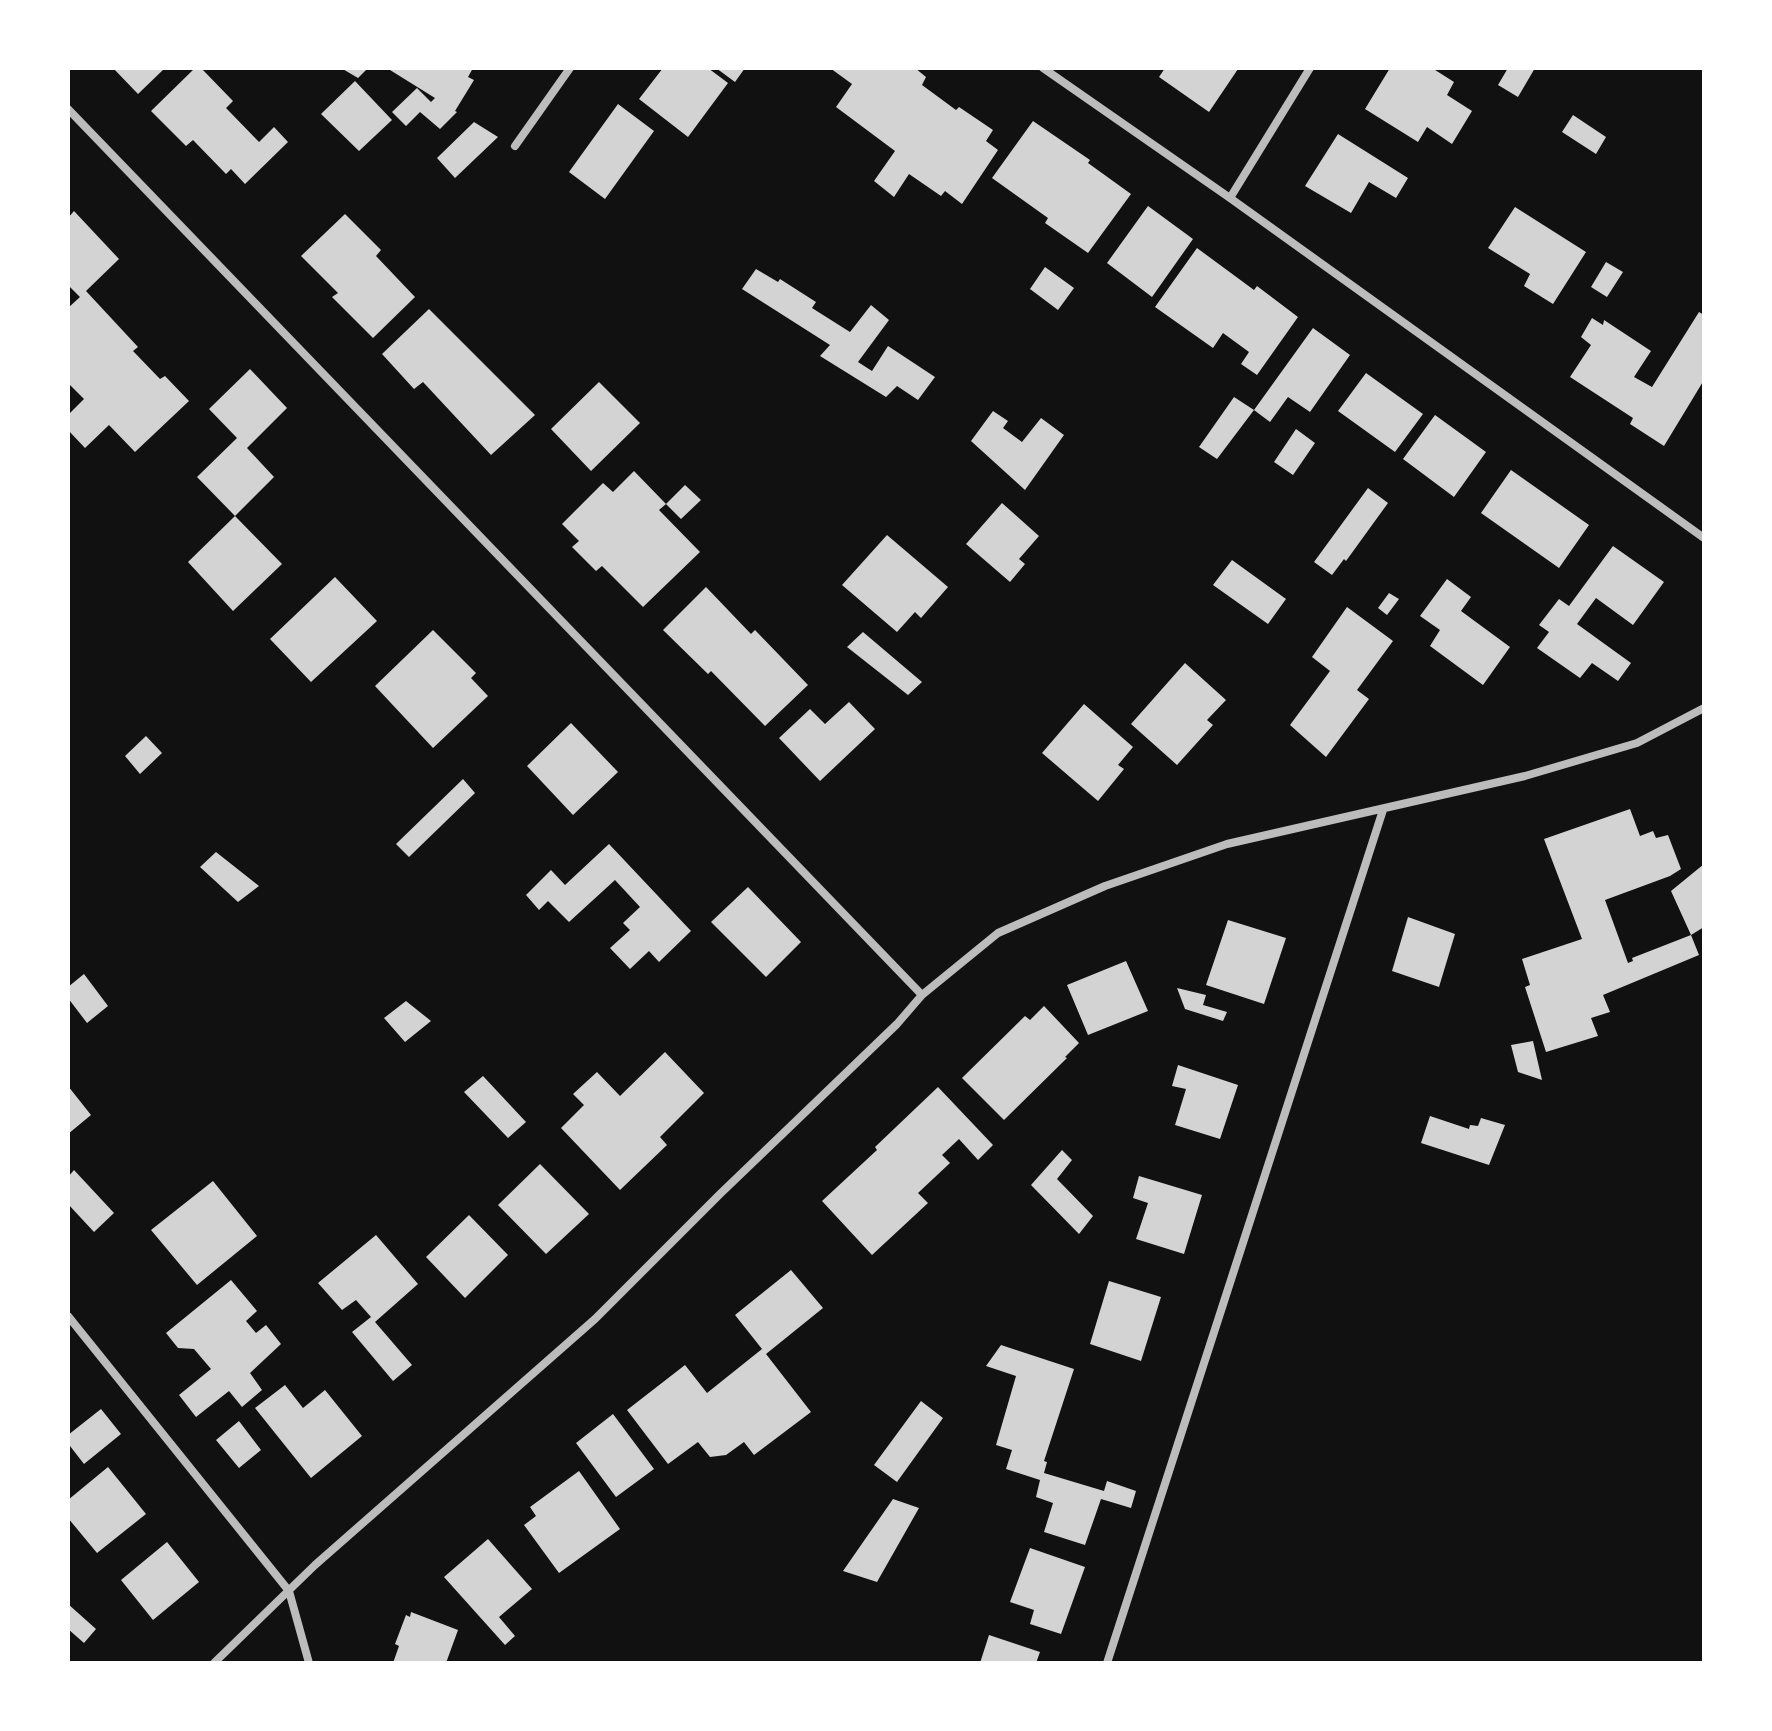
<!DOCTYPE html>
<html>
<head>
<meta charset="utf-8">
<style>
	body { margin:0 }
	#map { position:relative; width:1772px; height:1731px; overflow:hidden; background:#111; font-family:"Fira Sans",sans-serif }
	canvas { display:block }
	.frame { position:absolute; inset:0; border:70px solid #fff; pointer-events:none }
</style>
</head>
<body>
<div id="map">
<canvas width="1772" height="1731"></canvas>
<div class="frame"></div>
</div>
<script>
const context = document.querySelector('canvas').getContext('2d');
context.lineJoin = 'round';
function paint(path, color) {
  context.fillStyle = color;
  context.fill(path, 'evenodd');
}
function shape(rows) {
  const path = new Path2D();
  for (const r of rows) {
    path.moveTo(r[0], r[1]);
    for (let i = 2; i < r.length; i += 2) path.lineTo(r[i], r[i + 1]);
  }
  return path;
}
function trace(path, color, width, dash) {
  context.strokeStyle = color;
  context.lineWidth = width;
  context.lineCap = dash ? 'butt' : 'round';
  context.setLineDash(dash || []);
  context.stroke(path);
}
paint(shape([
	[113,68,165,68,138,94],
	[195,68,201,68,233,101,226,108,259,142,274,127,288,142,245,184,231,169,226,174,193,140,186,146,151,111],
	[341,68,368,68,358,78],
	[392,68,473,68,468,77,474,80,455,111,457,112,440,129,420,112,406,126,392,112,417,88,431,102,435,98,390,70],
	[663,68,708,68,728,83,688,137,639,99],
	[716,68,745,68,735,82],
	[830,68,915,68,926,77,922,85,956,110,959,107,993,130,986,141,998,150,962,204,945,191,941,196,909,174,894,197,874,181,895,151,836,107,852,84],
	[1165,68,1236,68,1238,69,1209,112,1159,77],
	[1390,68,1432,68,1454,82,1447,95,1472,111,1452,144,1427,127,1418,142,1365,109],
	[1508,68,1535,68,1518,97,1498,85],
	[355,81,392,120,359,151,321,114],
	[618,104,654,131,605,199,569,172],
	[1573,115,1606,137,1596,154,1562,132],
	[1033,121,1090,160,1088,163,1131,194,1088,253,1045,223,1048,218,992,178],
	[474,122,498,137,455,178,437,158],
	[1338,134,1408,178,1396,198,1369,182,1351,213,1305,186],
	[1148,206,1193,239,1152,297,1107,263],
	[1515,207,1586,252,1553,304,1524,286,1530,274,1488,248],
	[74,211,119,259,86,291,138,347,133,351,160,379,165,376,189,401,135,452,109,425,85,448,68,430,68,415,84,399,68,383,68,308,80,297,68,285,68,218],
	[345,214,381,250,376,256,415,297,373,338,332,297,338,293,301,256],
	[1197,248,1254,290,1257,286,1298,317,1257,375,1241,364,1249,352,1223,333,1213,348,1155,307],
	[1606,262,1623,272,1607,297,1591,287],
	[1045,267,1074,288,1058,310,1030,289],
	[756,269,778,282,780,279,816,302,812,308,850,332,871,305,889,320,858,362,872,371,888,346,935,377,918,400,897,386,886,397,820,356,830,345,742,289],
	[429,309,535,415,491,455,423,382,414,389,382,354],
	[1699,312,1704,315,1704,380,1664,446,1630,424,1633,418,1570,377,1591,345,1581,337,1592,318,1603,325,1604,320,1651,351,1634,377,1652,387],
	[1313,328,1350,355,1310,412,1288,397,1270,422,1254,410,1217,459,1199,447,1234,397,1254,410],
	[250,369,287,408,247,448,274,477,235,516,197,477,237,438,209,409],
	[1366,373,1423,414,1395,452,1338,411],
	[599,382,640,423,591,471,551,429],
	[993,411,1008,421,1003,428,1022,442,1041,418,1064,435,1025,490,971,441],
	[1435,415,1486,452,1454,497,1403,459],
	[1296,429,1315,443,1293,475,1274,462],
	[1511,470,1589,525,1559,568,1481,513],
	[634,471,666,504,659,510,700,552,643,607,602,566,596,571,572,547,579,541,562,524,603,483,613,492],
	[685,485,701,500,681,519,666,504],
	[1368,488,1388,503,1346,561,1344,559,1332,575,1314,562],
	[1002,503,1039,536,1019,559,1025,564,1010,582,966,544],
	[235,516,282,564,233,611,188,562],
	[887,535,948,587,921,618,915,612,897,632,842,585],
	[1613,546,1664,582,1633,625,1596,598,1577,624,1631,663,1618,681,1592,663,1580,678,1537,648,1549,632,1539,625,1559,599,1569,606],
	[1232,560,1286,599,1268,624,1213,585],
	[335,577,377,621,311,682,270,639],
	[1447,579,1471,597,1461,611,1510,647,1483,685,1430,646,1440,630,1420,616],
	[706,587,751,634,755,630,808,685,765,726,711,671,708,674,663,630],
	[1389,593,1399,599,1387,615,1378,608],
	[1347,607,1393,641,1357,690,1369,699,1326,757,1290,725,1330,671,1312,657],
	[433,630,476,673,471,678,488,696,433,748,375,686],
	[863,632,922,682,908,695,847,647],
	[1185,663,1226,700,1207,720,1213,725,1177,765,1131,724],
	[849,702,875,729,820,781,779,738,810,709,825,724],
	[1084,704,1133,747,1118,765,1124,769,1098,801,1042,753],
	[571,723,618,772,573,815,527,766],
	[146,736,162,753,140,774,125,756],
	[463,779,475,793,409,857,396,844],
	[1630,809,1640,836,1653,831,1656,838,1668,835,1681,869,1670,876,1605,900,1628,963,1633,961,1632,958,1691,935,1699,955,1603,995,1610,1012,1591,1018,1598,1036,1546,1052,1525,987,1530,985,1522,959,1582,939,1544,839],
	[609,844,691,931,659,962,649,951,630,969,610,948,630,930,623,923,640,907,615,880,569,922,548,901,539,910,526,895,551,870,565,885],
	[216,852,259,886,238,902,200,867],
	[1704,864,1704,927,1691,935,1671,891],
	[748,887,801,942,766,977,711,922],
	[1408,917,1455,934,1439,987,1392,971],
	[1228,920,1286,938,1264,1004,1206,985],
	[1126,961,1148,1011,1088,1035,1067,985],
	[84,974,108,1006,87,1023,68,998,68,987],
	[1177,988,1206,995,1203,1005,1227,1012,1223,1021,1185,1009],
	[406,1001,431,1021,405,1042,384,1018],
	[1044,1006,1079,1043,1065,1057,1067,1058,1004,1120,962,1078,1025,1016,1030,1020],
	[1533,1041,1542,1080,1518,1072,1511,1045],
	[665,1052,704,1093,660,1137,667,1145,620,1190,561,1128,584,1105,573,1094,597,1072,620,1096],
	[1178,1065,1238,1085,1220,1139,1175,1125,1186,1089,1172,1086],
	[483,1076,526,1122,508,1138,464,1092],
	[68,1086,91,1115,68,1134],
	[938,1087,993,1145,978,1160,959,1139,942,1155,950,1163,918,1193,928,1203,872,1255,822,1201,877,1150,875,1147],
	[1430,1116,1469,1129,1470,1125,1478,1126,1481,1118,1505,1125,1489,1165,1421,1143],
	[1062,1150,1072,1160,1057,1179,1093,1216,1079,1234,1031,1185],
	[540,1164,589,1214,546,1254,498,1205],
	[74,1170,114,1213,94,1232,68,1204,68,1177],
	[1139,1176,1202,1195,1184,1254,1136,1239,1148,1203,1133,1198],
	[213,1181,257,1236,197,1285,151,1230],
	[469,1215,508,1255,465,1298,426,1257],
	[376,1235,418,1284,375,1322,412,1365,393,1381,352,1332,371,1317,356,1300,342,1310,318,1283],
	[791,1270,823,1308,766,1354,811,1412,754,1455,744,1442,726,1455,710,1457,698,1442,668,1464,627,1410,685,1365,707,1393,762,1349,735,1315],
	[231,1280,257,1311,246,1321,256,1333,266,1325,281,1344,250,1373,262,1390,242,1407,229,1391,196,1417,179,1395,211,1369,194,1349,178,1348,166,1333],
	[1109,1281,1161,1297,1141,1361,1090,1344],
	[1001,1345,1074,1369,1044,1461,1047,1462,1044,1473,1104,1491,1107,1481,1136,1491,1131,1508,1101,1499,1085,1545,1044,1532,1053,1503,1036,1497,1040,1480,1006,1469,1012,1450,996,1445,1016,1376,986,1366],
	[285,1385,303,1408,325,1390,362,1436,311,1478,255,1408],
	[921,1401,943,1418,897,1482,874,1465],
	[101,1409,121,1434,84,1464,70,1446,68,1448,68,1435],
	[613,1414,654,1469,616,1497,576,1443],
	[239,1421,261,1450,239,1468,216,1440],
	[108,1467,146,1514,97,1553,68,1518,68,1500],
	[579,1471,620,1529,559,1573,524,1525,536,1516,530,1507],
	[893,1499,919,1508,877,1582,843,1571],
	[488,1539,532,1589,499,1617,515,1636,505,1645,444,1577],
	[167,1542,199,1582,153,1620,121,1580],
	[1030,1548,1085,1567,1061,1634,1030,1624,1034,1610,1010,1602],
	[68,1604,96,1629,84,1643,68,1629],
	[411,1612,458,1630,446,1663,393,1663,399,1646,395,1644,406,1615,410,1617],
	[989,1635,1040,1652,1036,1663,980,1663]
]), '#d3d3d3');
trace(shape([
	[1043,68,1230,198,1704,538],
	[68,109,922,995],
	[515,146,570,68],
	[1230,198,1310,68],
	[68,1316,289,1591,309,1663],
	[214,1663,315,1565,595,1319,720,1194,897,1024,922,995,998,933,1105,886,1227,844,1525,776,1637,743,1704,708],
	[1107,1663,1383,810]
]), '#bcbcbc', 8);
</script>
</body>
</html>
